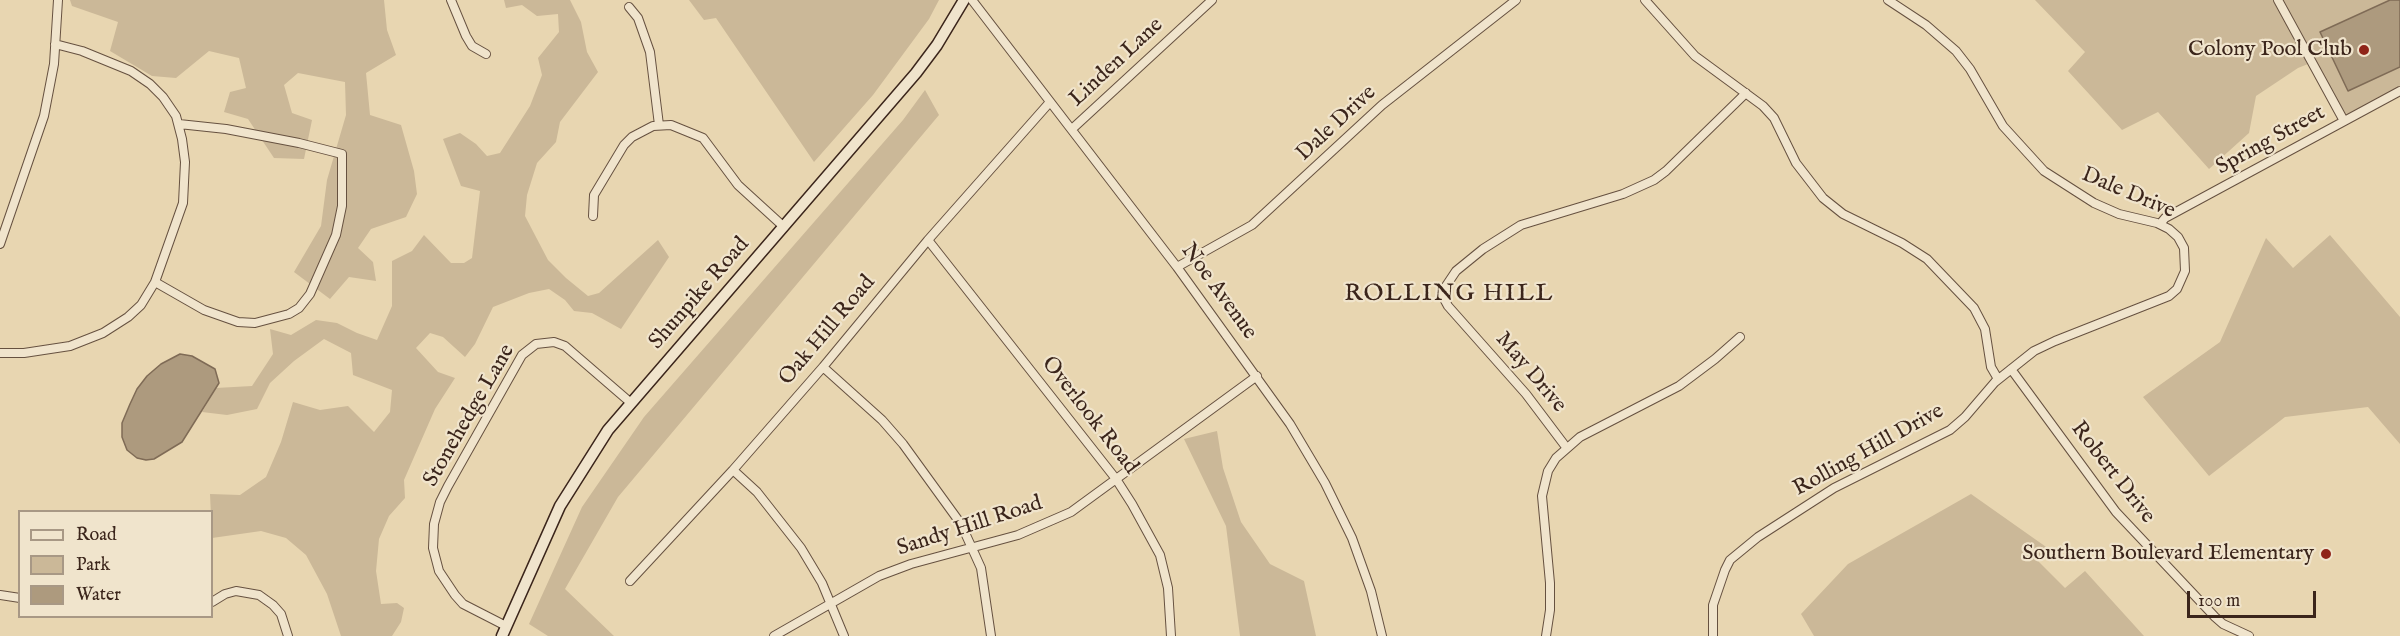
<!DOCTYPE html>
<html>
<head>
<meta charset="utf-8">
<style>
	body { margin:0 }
	#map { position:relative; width:2400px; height:636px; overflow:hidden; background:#e8d6b1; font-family:"IM FELL English",serif }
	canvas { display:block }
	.legend { position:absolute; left:18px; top:510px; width:195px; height:108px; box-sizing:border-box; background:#f0e4cc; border:2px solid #a89885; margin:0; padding:8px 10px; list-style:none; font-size:18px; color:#3b251b }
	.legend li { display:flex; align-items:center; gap:12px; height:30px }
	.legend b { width:30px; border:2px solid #a89885 }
	.scale { position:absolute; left:2187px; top:591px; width:129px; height:27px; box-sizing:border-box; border:3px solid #3b251b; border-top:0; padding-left:8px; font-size:18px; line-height:21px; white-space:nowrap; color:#3b251b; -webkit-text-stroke:4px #f0e4cc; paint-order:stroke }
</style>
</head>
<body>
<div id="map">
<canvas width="2400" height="636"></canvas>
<ul class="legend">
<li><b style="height:8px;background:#f0e4cc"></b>Road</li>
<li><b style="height:16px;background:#cbb898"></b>Park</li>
<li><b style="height:16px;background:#ad9a7e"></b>Water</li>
</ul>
<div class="scale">100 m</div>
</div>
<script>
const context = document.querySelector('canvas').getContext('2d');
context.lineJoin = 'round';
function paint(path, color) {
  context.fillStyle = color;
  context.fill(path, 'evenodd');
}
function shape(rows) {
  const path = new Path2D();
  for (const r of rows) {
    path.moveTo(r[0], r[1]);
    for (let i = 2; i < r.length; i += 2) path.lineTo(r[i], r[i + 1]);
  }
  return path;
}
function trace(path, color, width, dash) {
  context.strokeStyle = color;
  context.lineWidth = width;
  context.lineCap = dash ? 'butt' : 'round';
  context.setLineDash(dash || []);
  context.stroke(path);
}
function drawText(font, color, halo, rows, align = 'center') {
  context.font = font + ' "IM FELL English",serif';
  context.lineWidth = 4.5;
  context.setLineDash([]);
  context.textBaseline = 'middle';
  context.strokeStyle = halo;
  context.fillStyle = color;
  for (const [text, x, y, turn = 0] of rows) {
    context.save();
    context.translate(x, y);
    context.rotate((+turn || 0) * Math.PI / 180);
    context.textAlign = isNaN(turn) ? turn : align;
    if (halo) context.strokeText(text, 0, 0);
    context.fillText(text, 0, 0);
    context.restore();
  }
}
paint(shape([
	[70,0,384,0,387,30,396,55,366,73,370,115,401,125,414,171,417,194,406,217,371,229,358,248,373,262,376,281,349,277,330,299,294,272,321,226,327,180,346,115,345,82,298,73,284,85,292,113,312,120,304,159,274,158,248,119,224,112,230,92,246,88,239,58,209,51,176,78,152,76,110,51,118,22,72,6],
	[504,0,570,0,581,22,587,52,598,72,560,122,556,142,537,163,527,195,525,216,548,260,566,278,588,296,599,293,658,240,669,257,621,329,592,313,574,311,565,300,549,289,529,293,493,307,475,344,465,357,443,337,430,333,416,348,438,372,455,378,435,409,404,480,405,498,389,516,379,539,376,571,381,604,397,603,404,608,401,622,392,636,341,636,327,594,306,555,286,538,261,531,212,538,210,494,240,495,266,477,281,442,293,402,320,410,348,406,374,432,390,412,392,390,353,375,351,353,324,339,294,361,270,383,257,409,227,415,202,412,216,388,252,386,273,354,270,329,291,335,316,320,337,323,357,333,377,340,392,306,392,261,412,251,424,235,451,263,464,263,472,258,480,191,461,186,443,139,460,133,476,144,487,156,500,153,530,106,542,75,538,58,559,32,558,14,537,16,522,5,506,8],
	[689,0,939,0,929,19,873,95,814,162,716,18,704,20],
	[2035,0,2400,0,2400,87,2347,117,2313,62,2298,68,2256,96,2249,133,2209,169,2158,112,2122,130,2068,71,2085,52],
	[925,90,939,115,618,497,565,589,614,636,548,636,529,624,582,507,644,417,903,120],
	[2330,235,2400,317,2400,444,2368,407,2285,417,2209,476,2143,397,2220,342,2266,238,2293,268],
	[1217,431,1223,468,1241,522,1270,564,1304,581,1316,636,1240,636,1226,526,1184,439],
	[1971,494,2049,549,2038,561,2065,588,2085,571,2144,636,1814,636,1801,614,1848,564]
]), '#cbb898');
const water = shape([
	[2390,0,2400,0,2400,67,2348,91,2320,32,2390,0],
	[180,354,192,356,215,369,219,383,182,442,154,459,146,460,137,458,127,450,122,437,122,423,130,404,137,389,147,376,161,364,180,354]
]);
paint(water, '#ad9a7e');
trace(water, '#7f6b56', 1.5);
const minor = shape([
	[451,0,466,36,472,46,486,54],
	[972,0,1177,267,1290,424,1325,483,1352,538,1371,591,1382,636],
	[1645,0,1695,56,1763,106,1774,118,1796,163,1823,198,1843,214,1902,243,1927,259,1974,308,1985,329,1991,367,1998,379],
	[2278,0,2344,121],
	[629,7,638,18,650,52,659,125],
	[1072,129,1212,0],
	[593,216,594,195,624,145,632,137,653,126,671,125,703,138,738,185,784,227],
	[2160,224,2165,218,2400,91],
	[928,240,1116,479,1132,504,1160,555,1168,588,1171,636],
	[0,244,44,116,54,64,58,0],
	[1177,267,1252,225,1382,105,1516,0],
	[155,282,204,310,238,322,255,323,289,314,299,308,310,294,336,235,342,206,342,154,299,143,226,129,179,124],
	[0,353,24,353,70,346,103,333,128,317,141,305,155,282,183,203,185,162,182,139,176,116,163,97,150,84,131,71,82,51,55,44],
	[823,367,882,420,903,444,961,524,981,568,991,636],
	[2011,369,2116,512,2215,617,2223,624,2249,636],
	[1566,447,1526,394,1448,306,1442,295,1444,289,1456,271,1483,249,1521,225,1623,194,1654,180,1666,171,1746,93],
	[733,470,757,492,801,548,822,583,844,636],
	[630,581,733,470,823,367,928,240,1050,102],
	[0,595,20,598],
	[212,602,225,594,236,591,259,595,273,605,281,614,288,636],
	[506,626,463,604,455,595,439,571,433,548,434,524,440,502,448,486,522,355,536,344,554,342,565,346,631,403],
	[774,636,879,576,911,564,1018,535,1071,512,1257,376],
	[1546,636,1550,610,1550,583,1542,496,1548,471,1556,458,1580,437,1679,386,1715,359,1740,337],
	[1713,636,1713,605,1725,570,1730,560,1758,537,1834,488,1950,430,1965,417,1995,382,2034,351,2055,341,2169,296,2177,289,2185,271,2184,248,2178,237,2169,229,2157,223,2119,214,2094,203,2044,171,2003,126,1970,69,1956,51,1926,25,1888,0]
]);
const secondary = shape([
	[502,636,560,506,608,430,916,73,937,45,964,0]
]);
trace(minor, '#665140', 10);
trace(secondary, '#3b251b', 13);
trace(minor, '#f0e4cc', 8);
trace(secondary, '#f0e4cc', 10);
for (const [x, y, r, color] of [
	[2364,50,6,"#8f2418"],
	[2326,554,6,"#8f2418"]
]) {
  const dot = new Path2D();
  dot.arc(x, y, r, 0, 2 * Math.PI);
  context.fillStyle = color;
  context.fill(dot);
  trace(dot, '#f0e4cc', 2);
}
drawText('22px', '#3b251b', '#f0e4cc', [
	["Colony Pool Club",2352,50],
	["Southern Boulevard Elementary",2314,554]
], 'right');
drawText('22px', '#3b251b', '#f0e4cc', [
	["Linden Lane",1117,63,-43],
	["Dale Drive",1337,124,-43],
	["Spring Street",2271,141,-29],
	["Dale Drive",2128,194,23],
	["Noe Avenue",1218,292,54],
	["Shunpike Road",700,294,-49],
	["Oak Hill Road",828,331,-50],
	["May Drive",1530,373,50],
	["Stonehedge Lane",470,416,-60],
	["Overlook Road",1089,416,52],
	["Rolling Hill Drive",1869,451,-29],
	["Robert Drive",2112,473,52],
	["Sandy Hill Road",970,527,-18]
]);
context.letterSpacing = '1.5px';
drawText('24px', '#3b251b', '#f0e4cc', [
	["ROLLING HILL",1449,295]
]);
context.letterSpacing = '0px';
</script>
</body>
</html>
